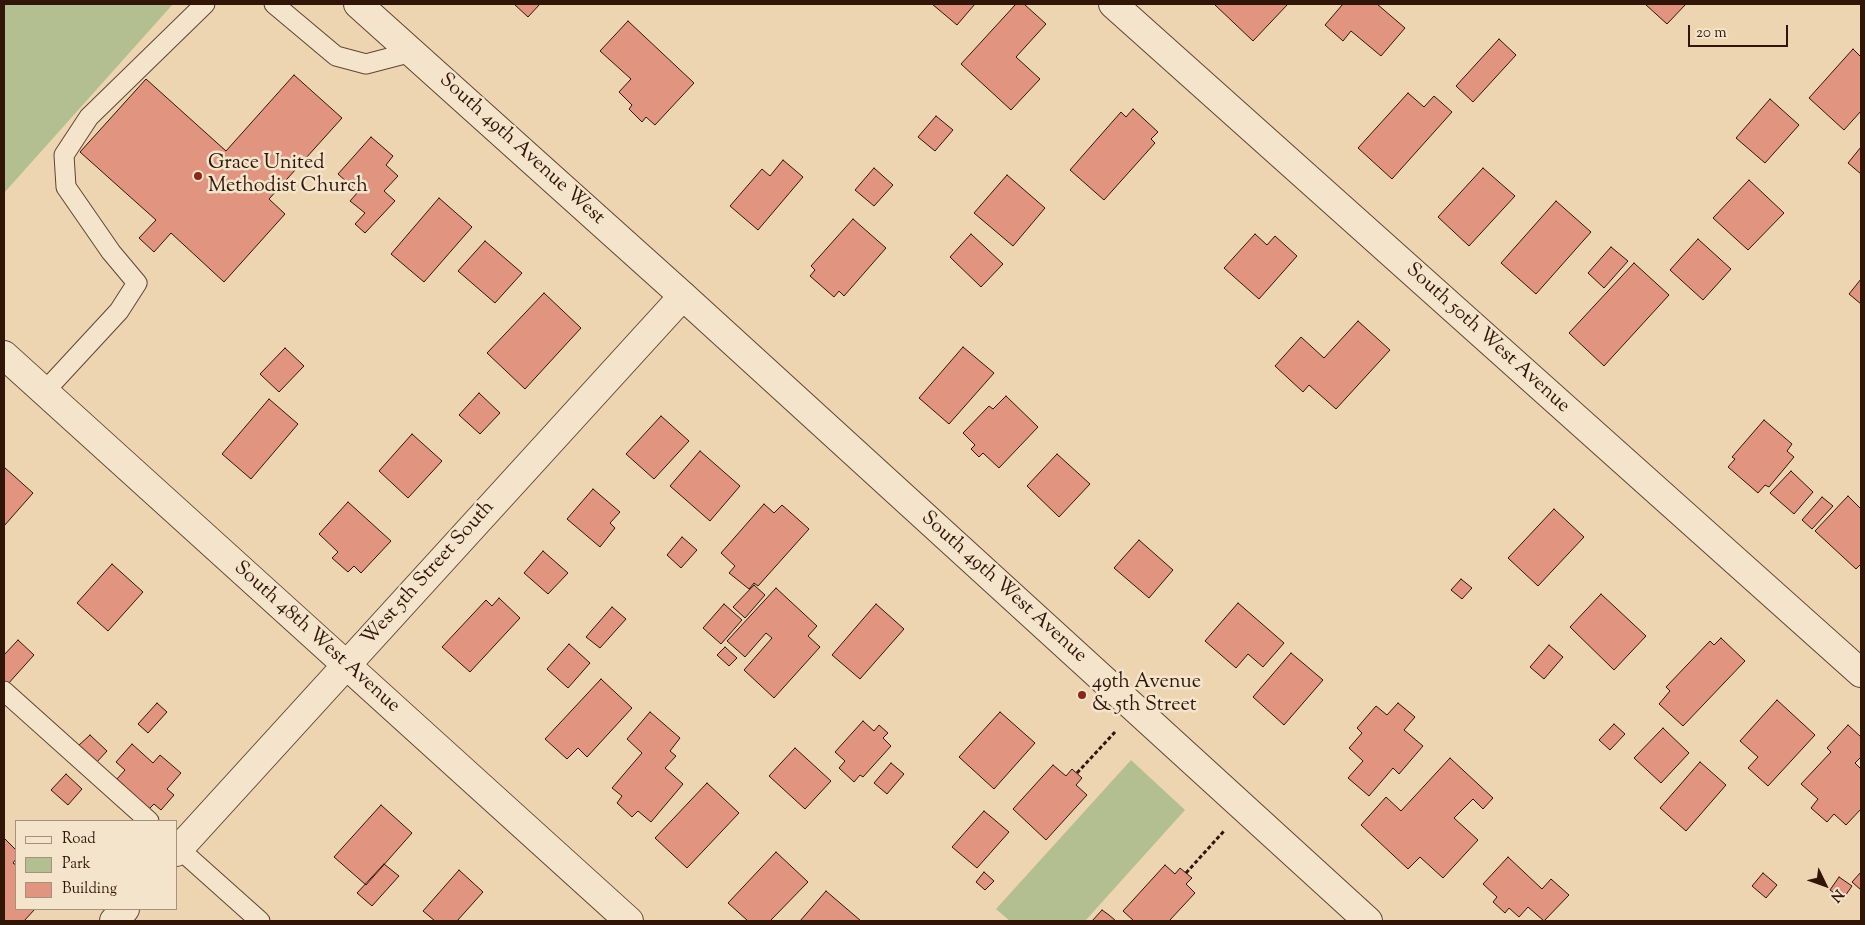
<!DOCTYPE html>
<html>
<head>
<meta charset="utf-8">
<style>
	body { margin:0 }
	#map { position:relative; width:1865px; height:925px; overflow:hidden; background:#eed5b1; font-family:"Sorts Mill Goudy",serif }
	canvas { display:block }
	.frame { position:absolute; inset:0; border:5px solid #311507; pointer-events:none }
	.legend { position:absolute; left:15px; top:820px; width:162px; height:90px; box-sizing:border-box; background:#f4e4cc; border:1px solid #a6917d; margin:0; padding:6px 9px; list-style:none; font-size:15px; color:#311507 }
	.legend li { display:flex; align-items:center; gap:10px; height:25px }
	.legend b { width:25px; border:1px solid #a6917d }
	.north { position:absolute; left:1800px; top:860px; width:50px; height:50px; -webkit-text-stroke:4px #f4e4cc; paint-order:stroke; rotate:132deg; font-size:14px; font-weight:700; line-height:20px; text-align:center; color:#311507 }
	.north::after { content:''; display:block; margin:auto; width:18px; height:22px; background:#311507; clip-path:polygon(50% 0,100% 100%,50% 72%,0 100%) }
	.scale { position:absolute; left:1688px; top:25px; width:100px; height:22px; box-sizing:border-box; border:2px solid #311507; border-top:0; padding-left:6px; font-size:15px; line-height:18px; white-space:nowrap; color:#311507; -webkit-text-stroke:4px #f4e4cc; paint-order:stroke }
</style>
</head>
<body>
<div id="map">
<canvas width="1865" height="925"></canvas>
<div class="frame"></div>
<ul class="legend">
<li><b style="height:6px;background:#f4e4cc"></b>Road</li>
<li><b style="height:14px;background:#b3be91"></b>Park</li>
<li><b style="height:14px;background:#e19480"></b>Building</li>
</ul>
<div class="north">N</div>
<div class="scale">20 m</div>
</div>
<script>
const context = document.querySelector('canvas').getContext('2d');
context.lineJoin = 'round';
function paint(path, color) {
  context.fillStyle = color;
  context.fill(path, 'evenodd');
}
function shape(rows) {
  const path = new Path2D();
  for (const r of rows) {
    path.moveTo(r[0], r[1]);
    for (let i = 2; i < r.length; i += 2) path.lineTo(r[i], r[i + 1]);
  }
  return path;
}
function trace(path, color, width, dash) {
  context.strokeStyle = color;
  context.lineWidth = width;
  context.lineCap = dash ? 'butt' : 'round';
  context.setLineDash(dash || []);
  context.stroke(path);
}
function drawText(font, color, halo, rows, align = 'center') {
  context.font = font + ' "Sorts Mill Goudy",serif';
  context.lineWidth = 5;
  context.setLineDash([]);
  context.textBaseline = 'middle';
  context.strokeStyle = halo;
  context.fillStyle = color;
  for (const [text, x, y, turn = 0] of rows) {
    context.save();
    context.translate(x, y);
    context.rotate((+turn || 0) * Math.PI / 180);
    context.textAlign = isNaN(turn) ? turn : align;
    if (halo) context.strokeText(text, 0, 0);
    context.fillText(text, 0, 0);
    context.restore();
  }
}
paint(shape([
	[4,4,173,4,4,193],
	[1131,760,1185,810,1085,921,1010,921,996,909]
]), '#b3be91');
const building = shape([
	[514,4,540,4,528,17,514,4],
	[932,4,975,4,957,25,932,4],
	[1016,4,1024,4,1046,24,1016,57,1040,79,1011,110,961,64,1016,4],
	[1214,4,1288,4,1253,41,1214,4],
	[1343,4,1377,4,1405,28,1381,56,1351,31,1343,41,1325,25,1343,4],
	[1645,4,1686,4,1667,24,1645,4],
	[628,21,694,83,655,125,646,117,642,122,629,109,632,105,619,92,631,79,600,51,628,21],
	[1499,39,1516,55,1473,102,1456,86,1499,39],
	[1853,49,1861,57,1861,111,1844,130,1809,98,1853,49],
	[294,75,342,118,269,199,285,214,224,282,171,233,154,252,139,238,156,220,80,152,146,79,226,151,294,75],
	[1408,93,1424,107,1434,96,1452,112,1392,179,1358,148,1408,93],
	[1770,99,1799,125,1765,163,1736,138,1770,99],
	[1133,109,1158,132,1151,139,1155,143,1104,200,1070,170,1121,112,1126,117,1133,109],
	[936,116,953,130,935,151,918,137,936,116],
	[371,137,393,156,386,165,398,176,384,191,395,201,365,233,355,224,365,213,350,201,358,192,338,174,371,137],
	[1861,147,1861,174,1848,163,1861,147],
	[783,160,803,177,758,230,730,206,762,169,770,176,783,160],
	[874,168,893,185,874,206,855,190,874,168],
	[1483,168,1515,196,1469,246,1438,217,1483,168],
	[1007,175,1045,208,1013,246,974,213,1007,175],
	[1749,180,1784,213,1748,250,1713,218,1749,180],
	[439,198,472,227,424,282,391,254,439,198],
	[1556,201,1591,232,1536,294,1501,263,1556,201],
	[853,219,886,248,844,296,839,291,834,297,810,276,815,270,811,266,853,219],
	[971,234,1003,264,981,287,950,257,971,234],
	[1255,234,1267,245,1275,236,1297,256,1259,299,1224,268,1255,234],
	[1698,239,1731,269,1703,300,1670,270,1698,239],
	[485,241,522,273,495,303,458,271,485,241],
	[1611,247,1628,261,1604,288,1588,273,1611,247],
	[1634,263,1669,295,1604,366,1569,333,1634,263],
	[1861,279,1861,304,1849,294,1861,279],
	[544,293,581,328,525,389,487,353,544,293],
	[1358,321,1390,350,1336,409,1309,385,1303,392,1275,366,1301,337,1324,358,1358,321],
	[963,347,994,373,949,424,919,398,963,347],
	[285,348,304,366,279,392,260,374,285,348],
	[479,393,500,413,480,434,459,415,479,393],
	[1006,396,1038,427,999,468,983,453,979,457,971,449,975,445,963,433,989,406,993,409,1006,396],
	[269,399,298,424,251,479,222,454,269,399],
	[661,416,689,441,654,479,626,454,661,416],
	[1764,420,1792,444,1787,451,1794,457,1769,487,1765,485,1758,493,1728,467,1735,459,1732,457,1764,420],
	[412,434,442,461,408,498,379,471,412,434],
	[700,451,740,486,710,521,670,486,700,451],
	[1057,454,1090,484,1059,517,1027,486,1057,454],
	[4,467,33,493,4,526,4,467],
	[1791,471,1813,492,1794,514,1770,493,1791,471],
	[593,489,620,512,610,523,615,528,600,547,567,519,593,489],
	[1848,496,1861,509,1861,564,1856,569,1815,531,1848,496],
	[1822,497,1833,506,1812,529,1802,520,1822,497],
	[348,502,391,541,361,573,354,566,348,572,332,558,338,552,319,534,348,502],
	[764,504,774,513,782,505,809,529,758,586,754,583,749,589,729,573,735,566,721,553,764,504],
	[1554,509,1584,537,1538,586,1508,558,1554,509],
	[682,537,697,550,681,568,667,555,682,537],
	[1139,540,1173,570,1149,598,1114,568,1139,540],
	[543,551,568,573,548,594,524,573,543,551],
	[112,564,143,592,108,631,77,603,112,564],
	[1461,579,1472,588,1462,599,1451,590,1461,579],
	[754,585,765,595,745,618,733,607,754,585],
	[776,588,817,626,808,636,820,647,774,698,744,670,772,638,766,633,745,657,727,641,776,588],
	[1601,594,1646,636,1614,670,1570,627,1601,594],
	[499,598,520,618,470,672,442,647,486,600,492,606,499,598],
	[1238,603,1284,643,1263,667,1248,654,1236,668,1205,641,1238,603],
	[724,604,742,620,721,644,703,628,724,604],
	[876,604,904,629,860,679,832,655,876,604],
	[612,607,626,619,600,648,586,637,612,607],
	[1721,638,1745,661,1683,726,1659,704,1670,691,1666,687,1710,641,1714,645,1721,638],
	[18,640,34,655,7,685,4,682,4,655,18,640],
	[569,644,590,663,568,688,547,669,569,644],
	[1549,645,1563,657,1544,679,1530,667,1549,645],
	[725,647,737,658,729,666,717,655,725,647],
	[1291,653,1323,680,1284,725,1253,697,1291,653],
	[601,679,632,708,587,757,578,748,567,759,545,739,601,679],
	[1777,700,1815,735,1768,786,1748,768,1758,757,1740,741,1777,700],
	[157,703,167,712,148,733,138,724,157,703],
	[1398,703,1415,717,1404,730,1423,746,1399,774,1393,768,1369,796,1348,778,1363,761,1349,748,1362,733,1357,728,1376,706,1387,715,1398,703],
	[650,712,680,738,670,751,676,756,665,768,683,784,651,822,638,811,632,817,617,803,622,796,612,788,642,753,627,739,650,712],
	[1000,712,1035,743,994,789,959,757,1000,712],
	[863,721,874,731,879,725,888,733,883,738,891,746,863,777,860,775,854,782,839,768,845,761,835,752,863,721],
	[1614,724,1625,734,1610,750,1599,740,1614,724],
	[1848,725,1861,737,1861,757,1855,763,1861,769,1861,809,1846,825,1834,814,1827,822,1811,808,1818,799,1801,784,1831,752,1827,748,1848,725],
	[1663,728,1689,753,1661,783,1634,758,1663,728],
	[90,735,107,751,96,763,78,746,90,735],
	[132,744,153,763,160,755,181,773,167,789,174,795,161,810,154,804,149,809,117,779,125,770,116,762,132,744],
	[795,748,831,781,805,809,769,776,795,748],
	[1450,758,1493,798,1483,809,1473,799,1454,818,1478,840,1443,878,1420,857,1408,869,1361,825,1386,797,1401,811,1450,758],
	[1700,762,1726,785,1686,831,1660,808,1700,762],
	[891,763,904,774,887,794,874,783,891,763],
	[1053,765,1066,776,1072,769,1082,778,1076,785,1087,795,1046,840,1013,809,1053,765],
	[66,774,82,789,68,805,51,790,66,774],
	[707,783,739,813,687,868,655,838,707,783],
	[381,805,412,833,366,885,334,857,381,805],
	[984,811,1009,832,977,868,952,847,984,811],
	[4,838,16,850,16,859,13,863,16,865,16,909,35,909,24,921,4,921,4,838],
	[776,852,808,882,770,921,748,921,728,903,776,852],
	[1508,857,1542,889,1551,879,1569,895,1544,921,1528,907,1519,917,1509,908,1505,913,1493,902,1497,897,1483,884,1508,857],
	[384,864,399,876,372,906,357,893,384,864],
	[1165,865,1175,874,1180,868,1192,878,1186,884,1195,893,1169,921,1134,921,1123,911,1165,865],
	[459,870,483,892,457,921,435,921,423,911,459,870],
	[984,872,994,881,985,890,976,882,984,872],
	[1861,872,1861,890,1852,882,1861,872],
	[1763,873,1777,885,1766,898,1752,886,1763,873],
	[1839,877,1852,886,1843,899,1830,890,1839,877],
	[826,891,861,921,800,921,826,891],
	[1102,910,1109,915,1116,921,1092,921,1102,910]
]);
paint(building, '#e19480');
trace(building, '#311507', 1);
const service = shape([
	[274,4,336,56,366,64,412,52],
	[45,391,119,311,137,283,111,252,66,187,64,155,89,117,205,4],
	[4,691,149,821],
	[176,846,260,921]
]);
const minor = shape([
	[1113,4,1861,673],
	[4,355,629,921],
	[176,852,683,296],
	[114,921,125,909]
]);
const tertiary = shape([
	[358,4,683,296,1368,921]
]);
trace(service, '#604532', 21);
trace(minor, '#604532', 30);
trace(tertiary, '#604532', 30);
trace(shape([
	[1077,773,1115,732],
	[1186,873,1224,831]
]), '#311507', 3, [4, 2.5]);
trace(service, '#f4e4cc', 19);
trace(minor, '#f4e4cc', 28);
trace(tertiary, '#f4e4cc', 28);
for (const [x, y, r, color] of [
	[198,176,5,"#8f2418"],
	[1082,695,5,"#8f2418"]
]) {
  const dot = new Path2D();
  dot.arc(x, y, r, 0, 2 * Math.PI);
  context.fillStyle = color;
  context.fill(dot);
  trace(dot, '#f4e4cc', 2);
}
drawText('20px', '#311507', '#f4e4cc', [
	["South 49th Avenue West",521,150,42],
	["South 50th West Avenue",1487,339,42],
	["West 5th Street South",429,574,-48],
	["South 49th West Avenue",1003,588,42],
	["South 48th West Avenue",316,638,42]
]);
drawText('20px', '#311507', '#f4e4cc', [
	["Grace United",208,165],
	["Methodist Church",208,188],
	["49th Avenue",1092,684],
	["& 5th Street",1092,707]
], 'left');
</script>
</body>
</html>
